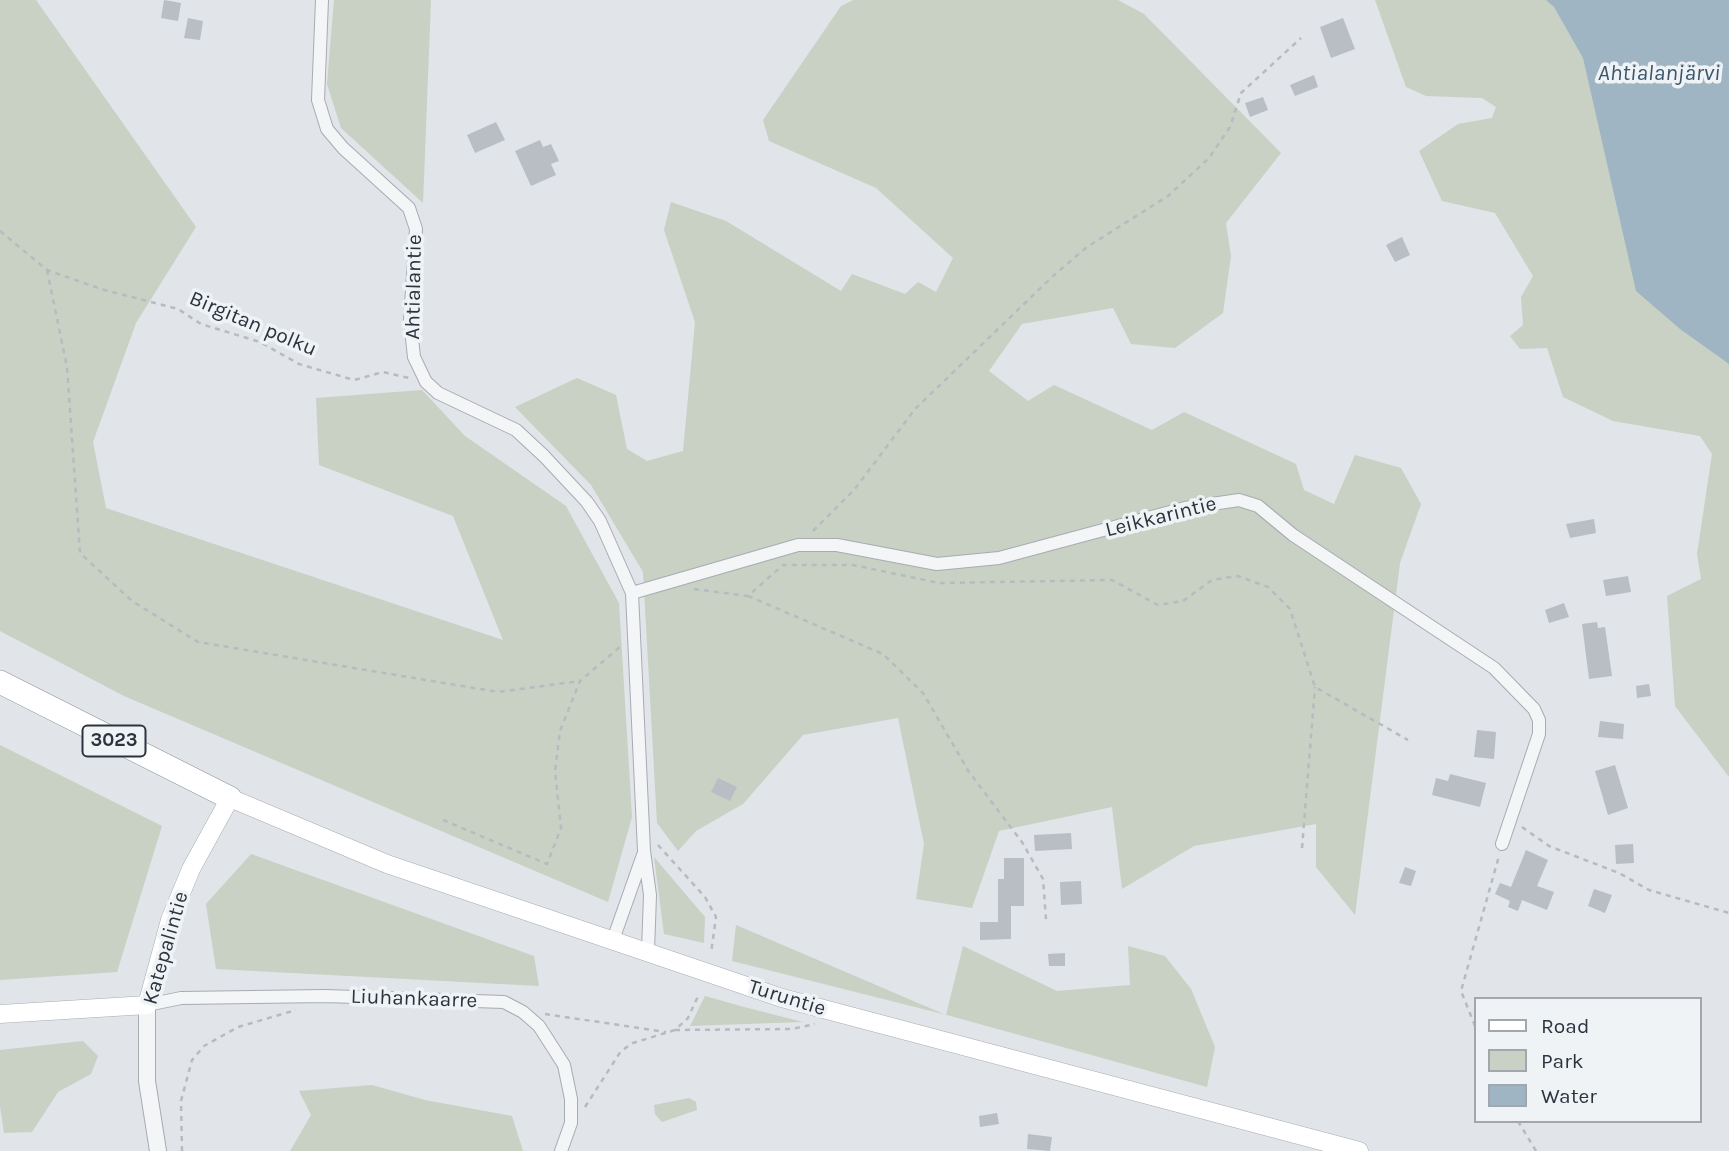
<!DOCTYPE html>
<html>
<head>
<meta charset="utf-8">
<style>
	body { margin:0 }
	#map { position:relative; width:1729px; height:1151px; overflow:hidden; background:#e1e4e8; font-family:Karla,sans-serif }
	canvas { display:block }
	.legend { position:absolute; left:1474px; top:997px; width:228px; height:126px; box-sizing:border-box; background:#f0f3f6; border:2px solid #a1a7ac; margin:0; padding:9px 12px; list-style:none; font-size:21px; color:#2b343e }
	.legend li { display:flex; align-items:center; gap:14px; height:35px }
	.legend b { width:35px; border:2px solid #a1a7ac }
</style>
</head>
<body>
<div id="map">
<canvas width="1729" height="1151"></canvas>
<ul class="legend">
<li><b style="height:9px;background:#fff"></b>Road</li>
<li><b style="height:19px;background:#c8d1c3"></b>Park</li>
<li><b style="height:19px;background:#a0b5c4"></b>Water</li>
</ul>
</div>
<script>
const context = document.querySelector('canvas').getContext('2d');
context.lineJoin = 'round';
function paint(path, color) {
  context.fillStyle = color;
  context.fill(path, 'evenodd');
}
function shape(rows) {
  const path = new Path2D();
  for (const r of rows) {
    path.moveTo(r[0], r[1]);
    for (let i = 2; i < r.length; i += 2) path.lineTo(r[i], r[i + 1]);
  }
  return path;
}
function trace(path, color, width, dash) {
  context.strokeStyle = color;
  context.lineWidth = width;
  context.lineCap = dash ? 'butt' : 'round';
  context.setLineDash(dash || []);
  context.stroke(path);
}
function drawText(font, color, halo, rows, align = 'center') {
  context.font = font + ' Karla,sans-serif';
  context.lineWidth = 7;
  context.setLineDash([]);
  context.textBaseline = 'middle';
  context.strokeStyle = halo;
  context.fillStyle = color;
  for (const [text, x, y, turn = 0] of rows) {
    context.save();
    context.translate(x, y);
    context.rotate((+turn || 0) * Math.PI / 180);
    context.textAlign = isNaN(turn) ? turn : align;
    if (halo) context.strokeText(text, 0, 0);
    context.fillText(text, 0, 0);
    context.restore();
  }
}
paint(shape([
	[0,0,36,0,196,227,136,323,93,442,106,508,503,640,453,516,319,465,316,398,422,390,465,436,566,506,619,603,632,817,608,902,124,696,0,631],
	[334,0,431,0,423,203,341,128,327,84],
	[853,0,1118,0,1144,14,1281,153,1226,223,1231,256,1223,313,1175,348,1131,344,1113,308,1022,324,989,371,1028,401,1054,385,1152,430,1184,412,1296,464,1304,490,1334,504,1355,455,1401,468,1421,504,1400,563,1355,915,1316,867,1316,824,1194,846,1122,889,1112,807,999,831,972,908,916,899,924,844,898,718,803,735,743,804,696,831,678,851,657,823,643,572,591,485,515,407,577,378,616,395,627,449,647,461,683,451,695,322,664,230,671,202,726,221,841,291,852,274,905,294,918,282,936,292,953,258,876,188,769,141,763,120,841,6],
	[1375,0,1729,0,1729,777,1675,706,1667,596,1701,579,1697,554,1712,454,1700,436,1613,421,1563,397,1547,348,1520,349,1510,336,1523,325,1521,297,1533,276,1495,213,1442,201,1419,151,1458,124,1492,118,1496,107,1482,98,1426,96,1406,87],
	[0,745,162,826,117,972,0,980],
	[251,854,534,956,539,986,216,969,206,904],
	[654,857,705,917,704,943,664,934],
	[736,925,946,1015,963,946,1057,991,1130,985,1128,946,1165,956,1191,989,1215,1047,1207,1087,947,1015,732,961],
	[705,996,744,1007,803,1022,690,1026],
	[83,1041,98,1056,91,1074,58,1092,32,1132,4,1133,0,1106,0,1050],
	[372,1085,425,1100,512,1116,523,1151,290,1151,311,1115,299,1091],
	[689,1098,696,1102,697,1110,662,1122,655,1114,654,1105]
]), '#c8d1c3');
paint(shape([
	[1546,0,1729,0,1729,364,1680,329,1636,291,1583,58,1554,7]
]), '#a0b5c4');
paint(shape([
	[164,0,181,3,178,21,161,18],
	[188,18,203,21,200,40,184,38],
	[1343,18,1355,49,1331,58,1320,27],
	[1314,75,1318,87,1295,96,1290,85],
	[1263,97,1268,110,1250,117,1245,103],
	[496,122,505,140,475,153,467,135],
	[540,140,543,147,551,144,559,161,551,164,556,175,531,186,515,151],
	[1402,237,1410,255,1395,262,1386,245],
	[1594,519,1596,533,1570,538,1566,524],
	[1628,576,1631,592,1606,596,1603,580],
	[1564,603,1569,617,1549,623,1545,610],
	[1597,622,1598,628,1605,627,1612,676,1589,679,1582,624],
	[1649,684,1651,696,1637,698,1636,686],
	[1600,721,1624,724,1623,739,1598,737],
	[1477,730,1496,732,1494,759,1474,757],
	[1615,765,1628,808,1608,815,1595,771],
	[1450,774,1486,783,1480,807,1432,795,1436,778,1448,781],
	[718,778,737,787,730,801,711,792],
	[1071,833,1072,849,1035,851,1034,835],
	[1633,844,1634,863,1616,864,1615,845],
	[1526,850,1548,860,1537,886,1554,892,1547,910,1522,900,1518,911,1508,907,1510,901,1495,894,1500,883,1511,887],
	[1004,858,1024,858,1024,906,1011,906,1011,939,980,940,980,922,998,922,998,879,1004,879],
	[1405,867,1416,871,1411,886,1399,883],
	[1081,881,1082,904,1061,905,1060,882],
	[1594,889,1612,895,1605,913,1588,906],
	[1065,953,1065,966,1049,966,1048,954],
	[997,1113,999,1124,980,1127,979,1116],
	[1028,1134,1052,1137,1050,1151,1027,1149]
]), '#b9bec4');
const minor = shape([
	[322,0,318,100,327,129,343,148,409,208,416,229,410,320,414,357,426,382,438,393,516,430,544,456,587,502,600,521,632,593,644,851,650,895,648,951],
	[632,593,798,545,837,545,937,564,999,558,1185,508,1239,500,1258,506,1293,535,1494,668,1534,709,1539,720,1539,734,1502,844],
	[613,940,643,855],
	[147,1005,181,998,325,996,504,1002,523,1012,539,1026,564,1065,571,1099,571,1123,561,1151]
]);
const tertiary = shape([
	[147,1005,147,1081,158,1151]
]);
const secondary = shape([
	[0,1014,147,1005,170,920,191,869,230,798,387,864,782,998,1359,1151]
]);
const motorway = shape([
	[0,682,230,798]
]);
trace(minor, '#a7acb2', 14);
trace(tertiary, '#a7acb2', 18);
trace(secondary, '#a7acb2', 19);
trace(motorway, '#8a939d', 24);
trace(shape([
	[0,231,47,270,101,289,178,309,201,324,260,342,299,364,354,380,383,372,409,378],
	[47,270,67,367,80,553,132,601,198,642,498,692,580,681],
	[813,531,854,490,915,409,1053,276,1087,247,1168,196,1209,158,1230,127,1241,93,1301,38],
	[694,589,748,596,783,565,853,565,939,583,1112,580,1158,605,1183,601,1212,580,1238,576,1268,587,1290,609,1315,687,1408,740],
	[748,596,883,654,923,693,969,772,1022,842,1043,879,1046,919],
	[443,820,547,864,561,828,555,771,560,731,580,681,621,646],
	[1522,827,1549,846,1619,873,1649,890,1729,913],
	[658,845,705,897,716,917,711,953],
	[1302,848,1315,687],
	[545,1014,666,1032],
	[1475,1026,1461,991,1499,856],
	[675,1030,792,1029,815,1024],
	[585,1107,621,1051,633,1043,675,1030,688,1018,699,994],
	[1518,1121,1536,1151],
	[182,1151,181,1101,192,1060,204,1046,238,1027,296,1010]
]), '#b7bbc0', 2.5, [5, 5]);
trace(minor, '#f3f5f7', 12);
trace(tertiary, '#f3f5f7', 16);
trace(secondary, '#fff', 18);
trace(motorway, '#fff', 23);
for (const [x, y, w] of [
	[114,741,63]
]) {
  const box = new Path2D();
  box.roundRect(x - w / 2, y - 15.5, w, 31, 5);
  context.fillStyle = '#f0f3f6';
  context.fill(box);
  trace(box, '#2b343e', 2);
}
drawText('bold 19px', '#2b343e', null, [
	["3023",114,741]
]);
drawText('21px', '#2b343e', '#f0f3f6', [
	["Ahtialantie",414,287,-89],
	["Birgitan polku",253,324,23],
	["Leikkarintie",1161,517,-14],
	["Katepalintie",166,948,-74],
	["Turuntie",787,998,17],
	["Liuhankaarre",414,999,2]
]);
drawText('italic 23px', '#3a566d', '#f0f3f6', [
	["Ahtialanjärvi",1659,73]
]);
</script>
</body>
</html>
